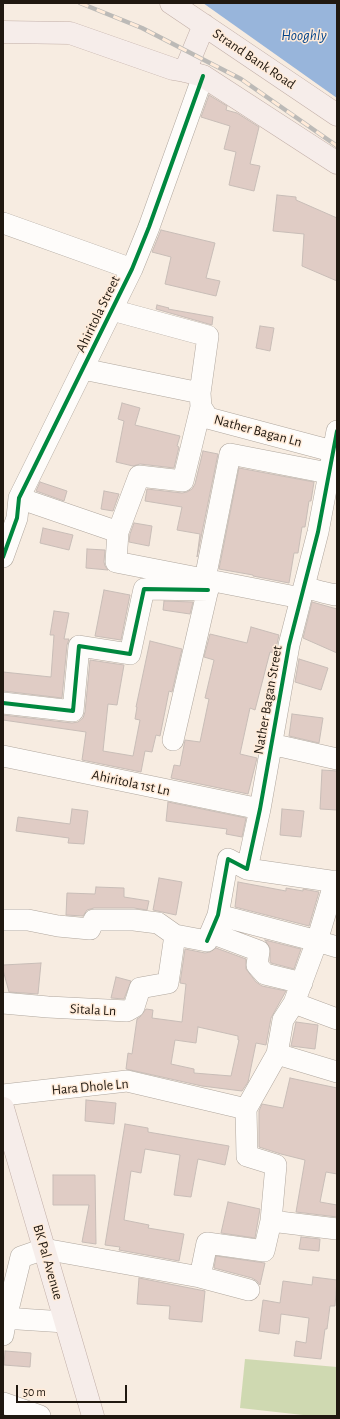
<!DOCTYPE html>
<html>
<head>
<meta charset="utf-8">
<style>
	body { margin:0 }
	#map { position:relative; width:340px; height:1419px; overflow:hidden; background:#f7ece1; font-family:"Alegreya Sans",sans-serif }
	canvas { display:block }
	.frame { position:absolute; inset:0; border:4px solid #201810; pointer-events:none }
	.scale { position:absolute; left:16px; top:1385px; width:111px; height:18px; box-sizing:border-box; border:2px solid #201810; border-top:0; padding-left:5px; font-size:12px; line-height:14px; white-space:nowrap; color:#201810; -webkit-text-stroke:3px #ffebd9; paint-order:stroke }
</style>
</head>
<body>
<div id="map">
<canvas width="340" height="1419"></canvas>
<div class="frame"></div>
<div class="scale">50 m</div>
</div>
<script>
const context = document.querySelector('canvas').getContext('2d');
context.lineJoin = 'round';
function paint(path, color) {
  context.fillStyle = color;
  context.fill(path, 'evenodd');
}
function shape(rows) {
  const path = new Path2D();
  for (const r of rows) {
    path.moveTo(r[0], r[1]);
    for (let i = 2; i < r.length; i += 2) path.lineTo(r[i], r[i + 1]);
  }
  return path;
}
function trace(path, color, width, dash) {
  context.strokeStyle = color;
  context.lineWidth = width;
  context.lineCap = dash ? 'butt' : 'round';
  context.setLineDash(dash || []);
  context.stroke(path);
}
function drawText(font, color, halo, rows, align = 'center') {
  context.font = font + ' "Alegreya Sans",sans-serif';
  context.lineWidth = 3;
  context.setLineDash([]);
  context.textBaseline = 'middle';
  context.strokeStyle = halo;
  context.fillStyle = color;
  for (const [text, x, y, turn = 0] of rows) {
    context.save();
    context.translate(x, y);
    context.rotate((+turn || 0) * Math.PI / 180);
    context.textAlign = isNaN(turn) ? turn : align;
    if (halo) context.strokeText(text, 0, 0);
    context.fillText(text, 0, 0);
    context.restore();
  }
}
paint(shape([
	[245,1359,337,1367,337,1416,312,1416,240,1408]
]), '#cfd9b1');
paint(shape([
	[203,3,337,3,337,98]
]), '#98b5db');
const building = shape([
	[209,95,227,106,226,110,237,113,259,127,250,164,260,166,254,191,229,185,236,152,224,149,230,126,201,117,209,95],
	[277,195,296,197,296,200,337,218,337,281,302,266,304,234,273,231,277,195],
	[161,230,215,243,206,278,220,281,216,296,165,284,171,257,152,252,161,230],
	[157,305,169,308,168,309,213,317,212,325,156,309,157,305],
	[260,326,274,328,270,351,256,348,260,326],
	[122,403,140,408,135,425,180,436,177,446,179,447,174,468,140,464,133,466,116,462,124,421,118,419,122,403],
	[203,451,218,454,197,557,200,534,177,530,182,507,145,501,147,489,182,493,187,492,192,489,195,484,203,451],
	[239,468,314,482,311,501,309,501,305,527,302,527,298,553,294,553,289,583,253,576,253,575,219,569,239,468],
	[40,482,67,491,64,501,36,491,40,482],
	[104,491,119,494,113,511,101,509,104,491],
	[134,523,152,526,149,546,129,542,130,534,134,523],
	[43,528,73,535,69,550,40,543,43,528],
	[87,549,105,550,104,562,105,566,108,570,86,568,87,549],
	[104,590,130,595,121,640,95,636,104,590],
	[164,601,193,602,190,614,163,610,164,601],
	[312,602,337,609,337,653,303,638,312,602],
	[54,611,69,613,64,639,69,639,67,645,62,698,3,691,3,672,51,677,54,635,50,635,54,611],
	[251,627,279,635,275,653,270,652,255,710,250,708,240,754,257,758,248,794,171,778,174,765,180,766,185,740,200,742,209,699,205,698,214,660,204,657,210,634,247,643,251,627],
	[150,641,182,649,172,692,169,691,160,736,156,735,152,752,145,751,141,772,82,760,86,732,3,720,3,715,72,723,78,722,83,718,85,712,90,660,124,665,117,705,108,704,103,751,133,756,140,720,135,719,137,707,136,707,150,641],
	[299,659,328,668,321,690,295,682,299,659],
	[292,714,323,718,319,743,289,736,292,714],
	[322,770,337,771,337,810,320,809,322,770],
	[168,802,246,818,242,837,226,834,227,829,166,821,168,802],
	[72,809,88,811,84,844,68,843,69,838,16,831,18,817,70,824,72,809],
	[282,809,304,811,301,837,280,835,282,809],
	[159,878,182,882,176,915,153,910,159,878],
	[238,882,286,891,286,888,303,891,303,889,319,892,309,926,235,907,238,882],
	[96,887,124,888,124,897,149,901,147,910,134,908,94,908,87,910,83,916,66,915,67,893,95,894,96,887],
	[265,940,301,949,294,969,271,963,270,961,270,948,265,940],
	[216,948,246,959,246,969,256,982,262,986,286,991,271,1018,266,1045,256,1043,248,1082,242,1091,202,1086,126,1069,128,1053,132,1054,137,1019,140,1017,146,1009,153,1010,152,1018,182,1022,186,984,180,983,185,949,205,953,210,952,216,948],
	[198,1027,238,1036,238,1040,239,1040,231,1076,194,1073,194,1069,171,1064,175,1040,196,1043,198,1027],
	[41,963,38,994,9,992,3,970,3,965,41,963],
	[116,977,131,981,124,999,111,998,116,977],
	[296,1022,318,1025,315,1049,291,1046,296,1022],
	[290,1078,337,1088,337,1174,326,1172,320,1202,337,1205,337,1217,296,1212,305,1160,281,1154,259,1147,259,1111,262,1104,283,1108,290,1078],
	[86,1100,116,1103,114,1124,85,1121,86,1100],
	[125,1124,148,1128,148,1132,229,1146,225,1165,198,1159,191,1197,174,1195,180,1155,145,1149,141,1173,131,1171,124,1220,149,1225,148,1228,184,1234,179,1261,119,1250,120,1247,105,1245,125,1124],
	[53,1175,95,1175,96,1244,82,1242,89,1205,53,1205,53,1175],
	[228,1202,260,1209,255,1238,221,1233,228,1202],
	[301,1237,320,1239,319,1251,299,1249,301,1237],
	[216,1256,265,1263,260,1285,257,1281,252,1278,214,1268,216,1256],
	[313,1277,337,1280,335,1306,330,1306,327,1329,325,1329,321,1359,294,1356,296,1341,306,1343,309,1318,281,1314,279,1334,259,1331,263,1300,280,1303,283,1281,312,1285,313,1277],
	[139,1278,205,1291,202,1322,169,1319,170,1306,137,1304,139,1278],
	[5,1351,31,1353,30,1367,4,1365,5,1351]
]);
paint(building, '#e0ccc5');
trace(building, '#c8bdb7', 1);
const minor = shape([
	[3,223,132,269],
	[112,310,208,336,200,393],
	[83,369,200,393,201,407,208,418,332,451],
	[19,498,118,532,116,562,301,598],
	[118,532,139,476,183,481,201,407],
	[3,557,17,518,19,498,132,269,149,227,203,76],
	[205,579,230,454,328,473],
	[304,587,322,592,335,595,337,594],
	[3,703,73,711,79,646,130,654,144,589,208,590],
	[173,740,210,580],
	[271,744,337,759],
	[3,756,260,809],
	[247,869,337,882],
	[218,915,317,941,337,947],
	[3,920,28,920,58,926,90,929,94,920,134,920,158,923,175,935,207,941,218,915,228,859,247,869,260,809,289,645,318,532,337,431],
	[211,933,259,951,257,965,265,974,302,983],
	[3,1003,48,1007,127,1011,134,1007,140,988,168,983,175,935],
	[294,1003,337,1019],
	[277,1054,337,1072],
	[3,1095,127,1081,246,1109],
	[271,1221,337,1229],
	[200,1277,249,1290],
	[3,1318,65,1322],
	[3,1335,6,1318,21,1257,44,1249,200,1277,207,1243,264,1251,271,1221,276,1165,247,1156,246,1109,277,1054,283,1020,294,1003,317,941,335,881],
	[3,1403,40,1416]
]);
const major = shape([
	[171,3,337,115],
	[3,32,70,33,173,69,185,71,203,76,337,163],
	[185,71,204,25],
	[3,1108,93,1416]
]);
trace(minor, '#b0a79e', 22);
trace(major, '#c2afa8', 23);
trace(minor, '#fefcfa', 21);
trace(major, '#f6edea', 22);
const rail = shape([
	[80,3,142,28,241,79,337,146]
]);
trace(rail, '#bcbab7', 4.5);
trace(rail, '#ffebd9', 3, [9]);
trace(shape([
	[3,557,17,518,19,498,132,269,149,227,203,76],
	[3,703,73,711,79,646,130,654,144,589,208,590],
	[207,941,218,915,228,859,247,869,260,809,289,645,318,532,337,431]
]), '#00873e', 4);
drawText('14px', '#201810', '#ffebd9', [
	["Strand Bank Road",254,59,34],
	["Ahiritola Street",98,314,-64],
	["Nather Bagan Ln",258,431,15],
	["Nather Bagan Street",268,700,-80],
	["Ahiritola 1st Ln",131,783,12],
	["Sitala Ln",93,1010,3],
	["Hara Dhole Ln",90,1087,-5],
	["BK Pal Avenue",48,1262,74]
]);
drawText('italic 15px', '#03458c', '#ffebd9', [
	["Hooghly",304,35]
]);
</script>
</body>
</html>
